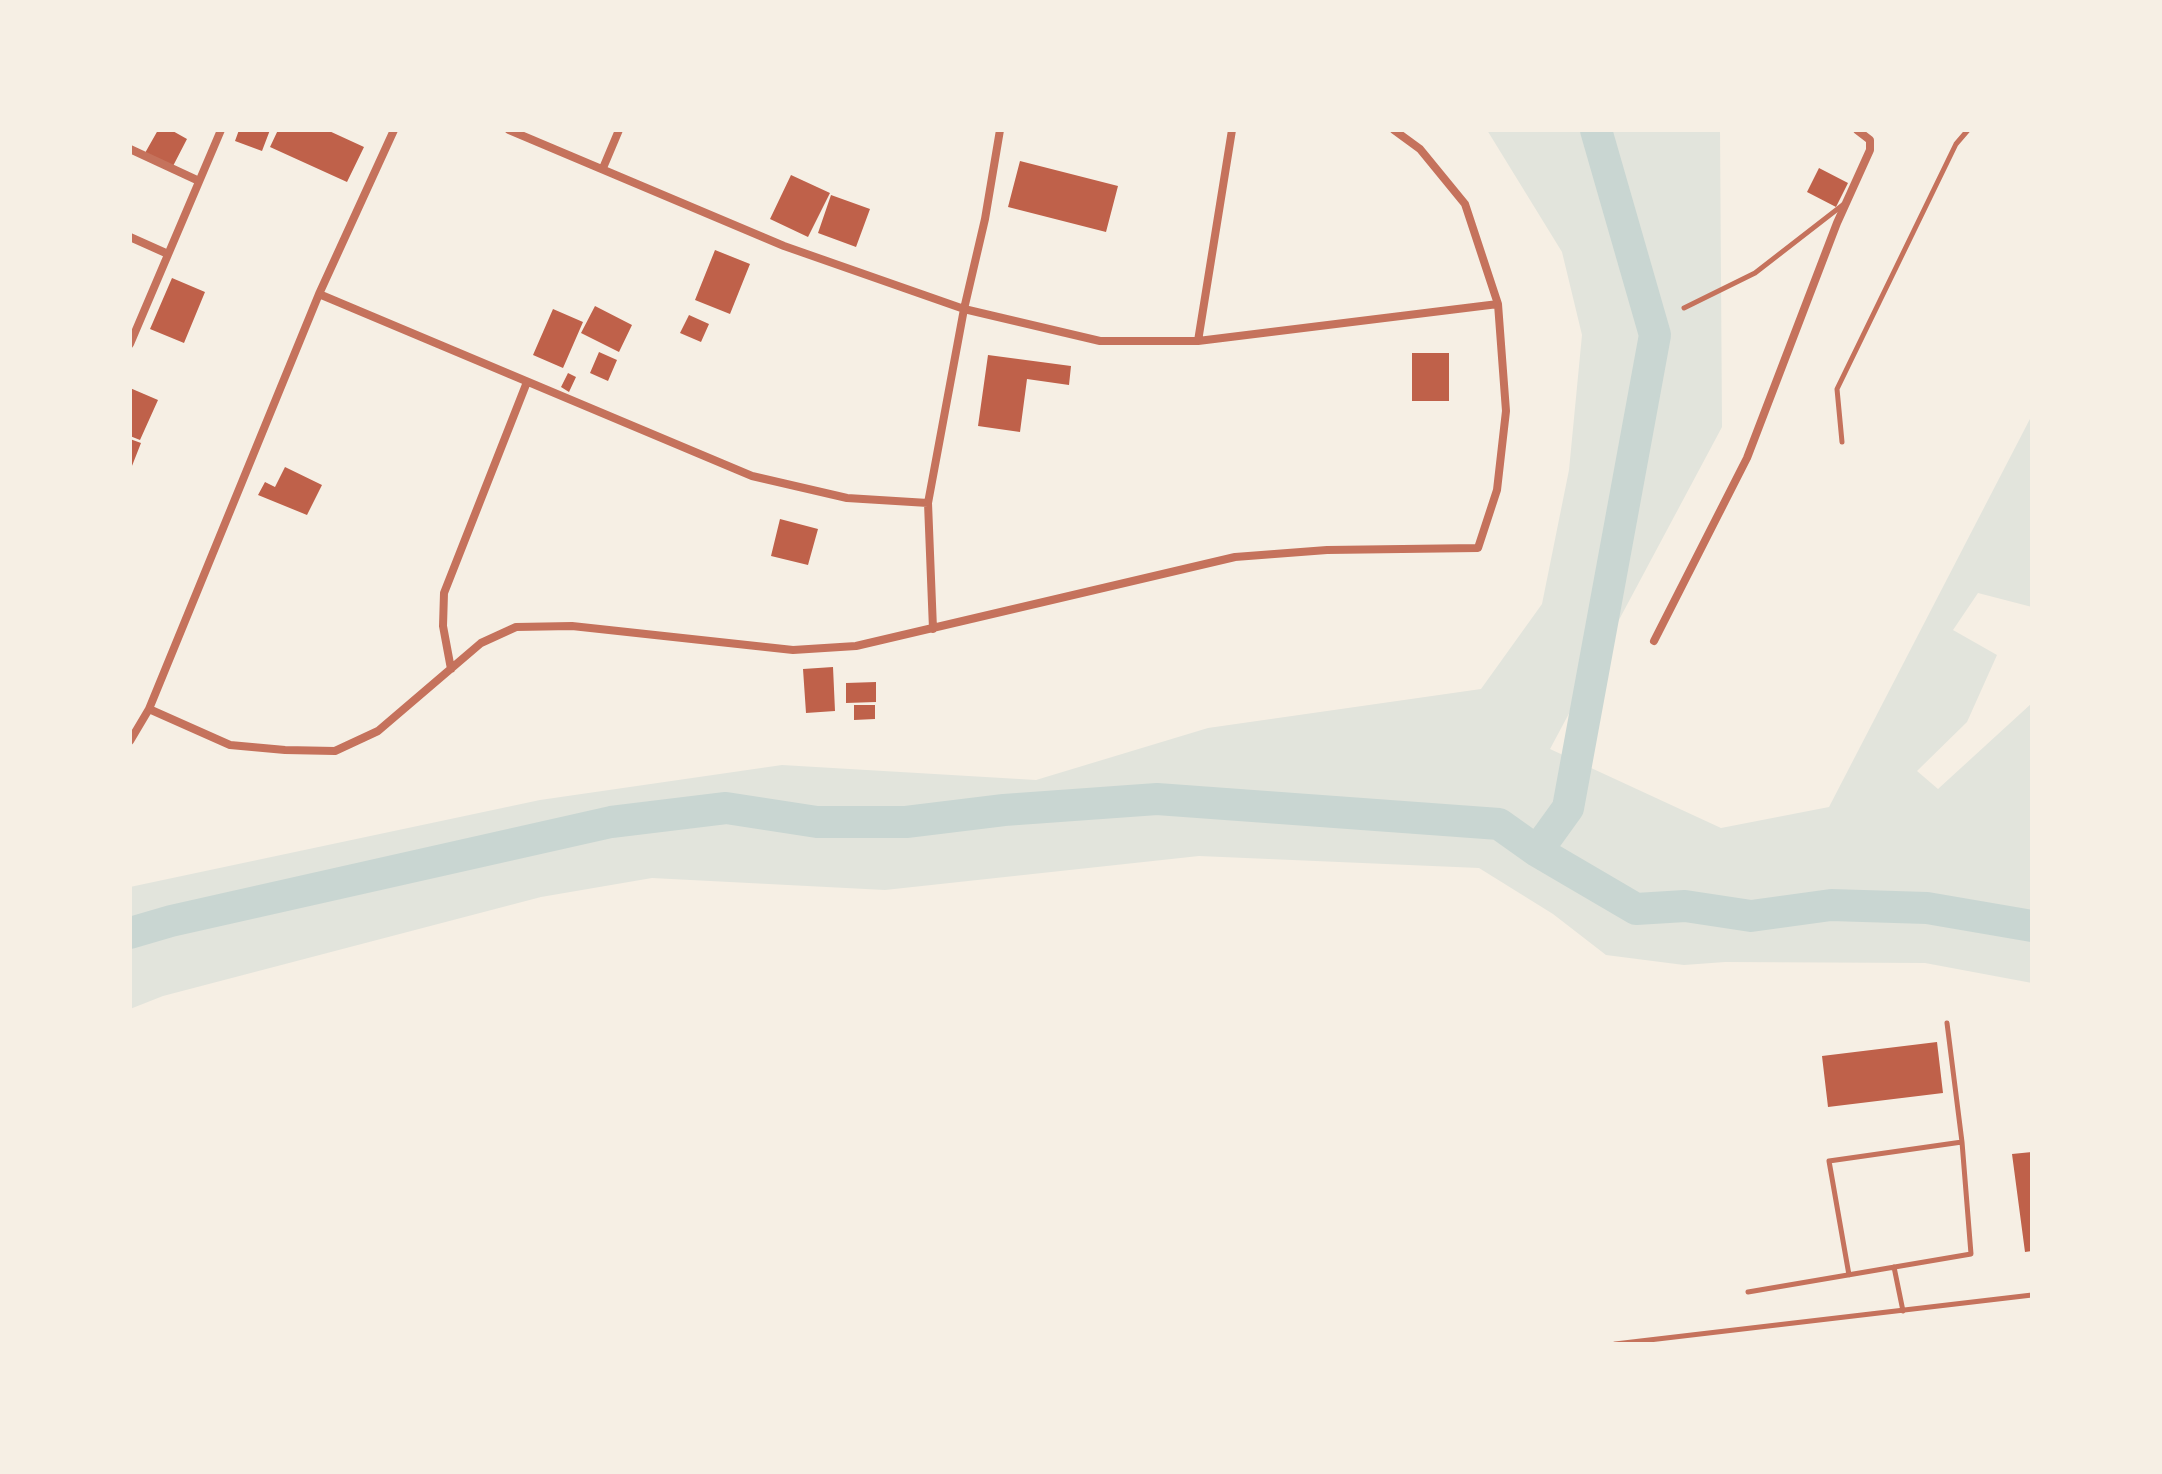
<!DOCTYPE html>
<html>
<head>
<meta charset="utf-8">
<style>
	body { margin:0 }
	#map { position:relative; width:2162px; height:1474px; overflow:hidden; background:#f6efe4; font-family:Barlow,sans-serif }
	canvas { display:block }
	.frame { position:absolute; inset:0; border:132px solid #f6efe4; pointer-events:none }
</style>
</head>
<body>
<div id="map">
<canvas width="2162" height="1474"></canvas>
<div class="frame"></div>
</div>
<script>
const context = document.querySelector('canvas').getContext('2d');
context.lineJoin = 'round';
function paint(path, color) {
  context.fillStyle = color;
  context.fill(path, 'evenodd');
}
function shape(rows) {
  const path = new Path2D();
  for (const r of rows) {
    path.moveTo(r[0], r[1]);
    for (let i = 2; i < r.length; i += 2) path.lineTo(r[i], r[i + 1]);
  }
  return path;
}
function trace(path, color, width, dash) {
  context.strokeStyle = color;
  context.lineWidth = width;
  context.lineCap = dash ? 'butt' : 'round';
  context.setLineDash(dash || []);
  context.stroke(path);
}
paint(shape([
	[1487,130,1720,130,1722,427,1550,749,1721,828,1829,807,2032,415,2032,607,1978,593,1953,630,1997,655,1967,722,1917,771,1938,789,2032,703,2032,983,1925,963,1725,962,1684,965,1606,955,1553,914,1479,868,1199,856,885,890,652,878,541,897,163,996,130,1009,130,887,540,800,782,765,1036,780,1208,728,1481,689,1542,604,1569,470,1582,335,1562,252]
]), '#e2e4dc');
trace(shape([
	[1537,851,1568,808,1655,335,1596,130],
	[130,933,171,921,611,822,726,808,817,822,906,822,1004,810,1157,799,1499,824,1537,851,1636,909,1685,906,1751,916,1831,905,1927,908,2032,926]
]), '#c9d6d2', 32);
paint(shape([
	[158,130,171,130,187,139,172,168,145,153],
	[239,130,270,130,262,151,235,141],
	[278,130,327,130,364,147,347,182,270,147],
	[1020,161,1118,186,1106,232,1008,207],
	[1819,168,1848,183,1836,207,1807,192],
	[791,175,830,193,808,237,770,219],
	[831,195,870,209,856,247,818,233],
	[715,250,750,264,730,314,695,300],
	[172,278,205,292,184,343,150,329],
	[595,306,632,325,619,352,581,333],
	[553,309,583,322,563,368,533,355],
	[689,315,709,324,701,342,680,333],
	[599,352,617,360,608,381,590,373],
	[1412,353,1449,353,1449,401,1412,401],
	[988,355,1071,366,1069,385,1027,379,1020,432,978,426],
	[568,373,576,377,569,392,561,387],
	[130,388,158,400,140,440,130,436],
	[130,439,141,443,130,471],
	[285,467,322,485,307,515,258,495,265,482,275,487],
	[780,519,818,529,808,565,771,556],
	[833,667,835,711,806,713,803,669],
	[876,682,876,702,846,703,846,683],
	[854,705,875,705,875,719,854,720],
	[1937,1042,1943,1093,1828,1107,1822,1056],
	[2032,1152,2032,1251,2025,1252,2012,1154]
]), '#bf614a');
trace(shape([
	[1684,308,1755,273,1844,204],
	[1842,442,1837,389,1956,144,1968,130],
	[1894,1267,1903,1311],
	[1849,1275,1829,1161,1962,1142],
	[1748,1292,1971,1254,1962,1142,1947,1023],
	[1615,1344,2032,1295]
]), '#c5725c', 5);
trace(shape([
	[509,130,784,246,964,309,1100,341,1198,341,1498,304],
	[130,149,199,181],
	[603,168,619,130],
	[130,237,168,254],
	[319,294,752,476,847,498,928,503],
	[1198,341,1232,130],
	[130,344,221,130],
	[933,629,928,503,964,309,985,219,1000,130],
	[1654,641,1747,458,1837,223,1870,150,1870,140,1857,130],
	[451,669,443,626,444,593,527,382],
	[149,709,230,745,285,750,335,751,378,731,481,643,516,627,572,626,793,650,856,646,1235,557,1327,550,1478,548,1497,490,1506,411,1498,304,1465,204,1420,149,1394,130],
	[130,741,149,709,319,294,394,130]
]), '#c5725c', 8);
</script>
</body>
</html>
